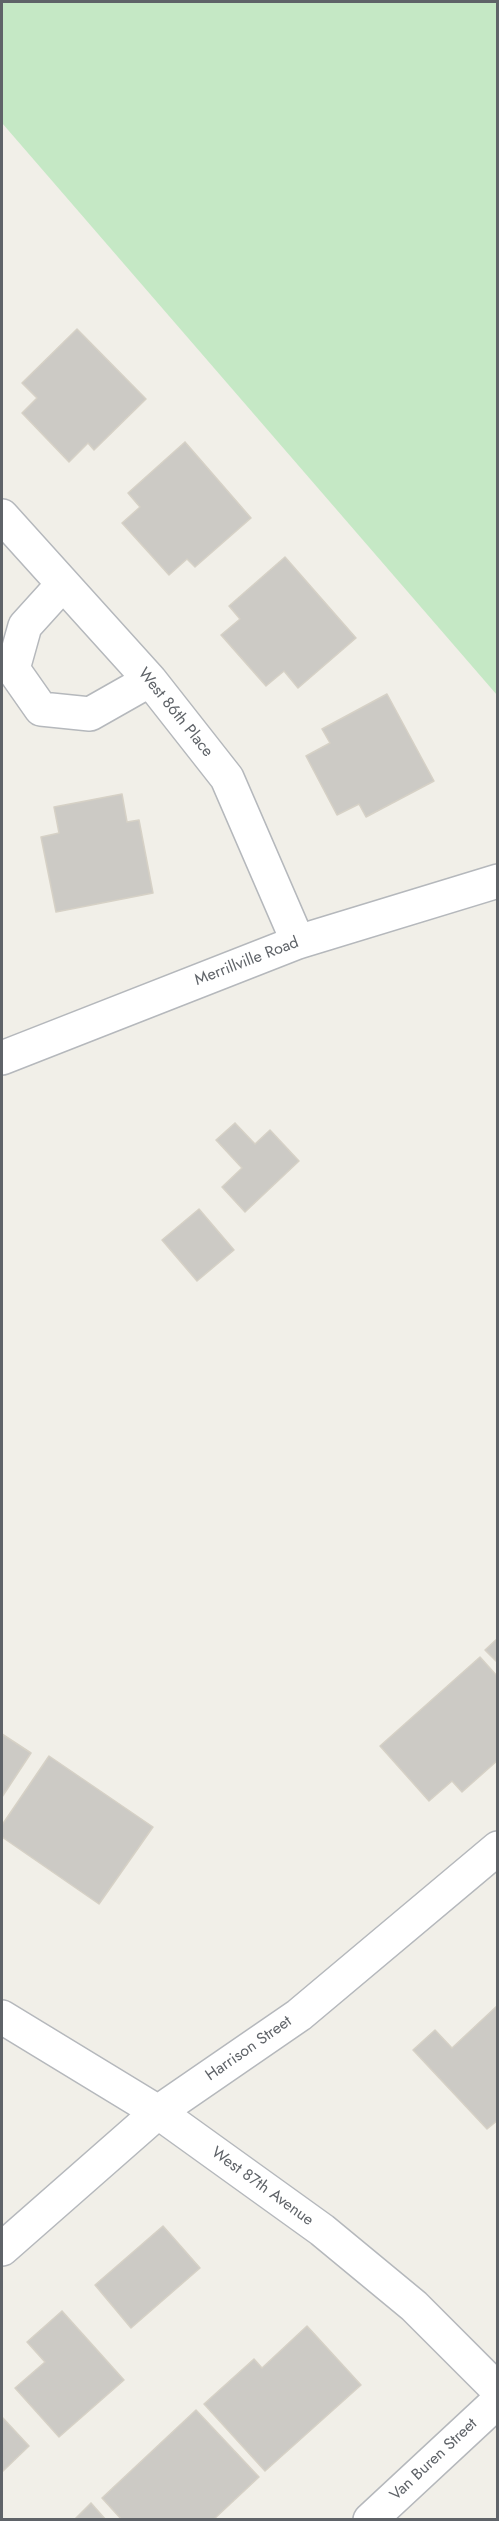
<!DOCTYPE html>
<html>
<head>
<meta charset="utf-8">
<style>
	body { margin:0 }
	#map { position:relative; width:499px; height:2521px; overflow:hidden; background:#f1efe8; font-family:Jost,sans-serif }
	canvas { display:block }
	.frame { position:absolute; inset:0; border:3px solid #5f6368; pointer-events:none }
</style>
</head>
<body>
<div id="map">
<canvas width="499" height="2521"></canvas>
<div class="frame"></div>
</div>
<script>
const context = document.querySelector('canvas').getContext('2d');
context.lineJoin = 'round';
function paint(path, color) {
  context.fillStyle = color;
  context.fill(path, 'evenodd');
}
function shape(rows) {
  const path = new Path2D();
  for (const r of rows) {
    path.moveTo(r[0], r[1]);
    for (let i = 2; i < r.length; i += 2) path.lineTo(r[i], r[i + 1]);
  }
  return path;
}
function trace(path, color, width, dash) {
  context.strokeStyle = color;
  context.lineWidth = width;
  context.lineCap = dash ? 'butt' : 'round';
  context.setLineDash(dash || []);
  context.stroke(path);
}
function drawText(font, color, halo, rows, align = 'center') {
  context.font = font + ' Jost,sans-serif';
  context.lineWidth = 4.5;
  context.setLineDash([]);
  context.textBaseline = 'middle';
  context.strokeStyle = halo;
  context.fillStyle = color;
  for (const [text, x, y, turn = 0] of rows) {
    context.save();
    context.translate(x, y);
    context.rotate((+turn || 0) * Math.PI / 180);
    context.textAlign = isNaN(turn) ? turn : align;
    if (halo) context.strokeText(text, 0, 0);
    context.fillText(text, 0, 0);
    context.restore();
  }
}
paint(shape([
	[2,2,497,2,497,695,2,123]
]), '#c5e8c5');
const building = shape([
	[77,329,146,399,94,450,88,443,69,462,22,413,37,398,22,383,77,329],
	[185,442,251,518,195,567,187,559,169,575,122,523,140,507,128,493,185,442],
	[285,557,356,638,298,688,284,671,266,686,221,635,240,619,229,606,285,557],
	[387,694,434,781,366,817,359,804,337,815,306,756,330,743,322,729,387,694],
	[122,794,127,822,139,820,153,893,56,912,41,837,59,833,54,807,122,794],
	[235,1123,255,1144,270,1130,299,1161,245,1212,222,1187,242,1168,216,1140,235,1123],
	[199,1209,234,1250,197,1281,162,1240,199,1209],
	[498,1638,498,1663,485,1650,498,1638],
	[480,1657,498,1677,498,1760,462,1792,452,1781,429,1801,380,1746,480,1657],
	[2,1734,31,1753,2,1797,2,1734],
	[49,1756,153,1827,99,1904,2,1837,2,1825,49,1756],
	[498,2005,498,2120,487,2129,413,2050,435,2030,452,2048,498,2005],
	[163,2226,200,2268,131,2328,95,2285,163,2226],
	[62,2311,124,2380,59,2437,15,2388,45,2362,27,2342,62,2311],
	[307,2326,361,2385,265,2471,204,2404,254,2359,262,2368,307,2326],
	[196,2410,259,2477,213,2520,122,2520,102,2498,196,2410],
	[2,2417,29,2446,2,2472,2,2417],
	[91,2503,106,2520,74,2520,91,2503]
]);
paint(building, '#cccac5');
trace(building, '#d6d1c6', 1.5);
const minor = shape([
	[2,516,150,680,227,778,298,942],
	[63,584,25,626,13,669,41,709,90,714,150,680],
	[2,1058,298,942,498,881],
	[2,2017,158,2112,322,2230,414,2306,498,2390],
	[2,2249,158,2112,299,2015,498,1848],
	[370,2520,498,2401]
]);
trace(minor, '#b5b8bc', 36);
trace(minor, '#fff', 33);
drawText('16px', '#5f6368', '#fff', [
	["West 86th Place",175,713,51],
	["Merrillville Road",247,962,-21],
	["Harrison Street",249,2049,-35],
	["West 87th Avenue",262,2187,36],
	["Van Buren Street",434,2460,-43]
]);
</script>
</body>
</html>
